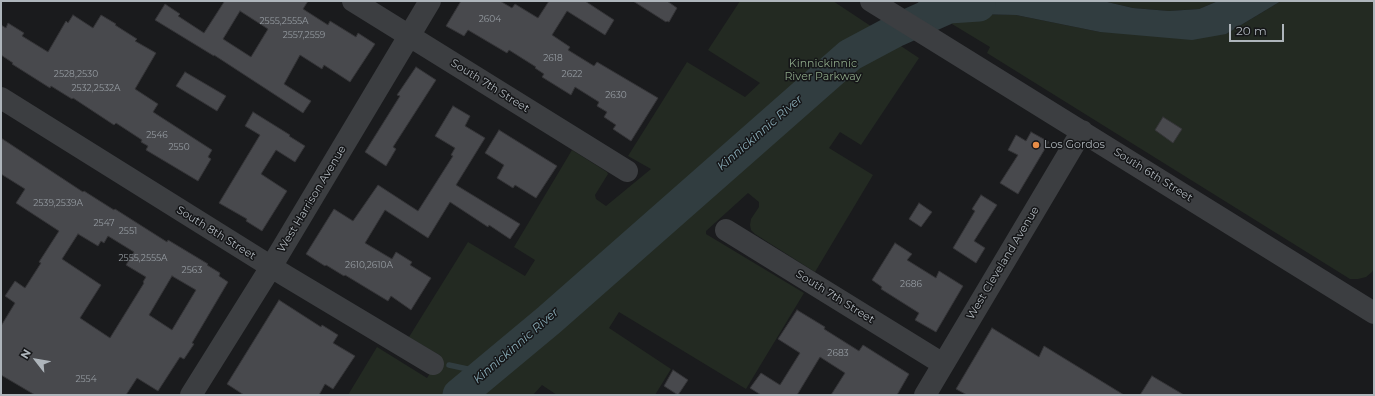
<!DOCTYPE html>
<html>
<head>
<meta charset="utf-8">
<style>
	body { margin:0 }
	#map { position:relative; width:1375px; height:396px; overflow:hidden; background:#1a1b1d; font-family:Montserrat,sans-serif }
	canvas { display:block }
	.frame { position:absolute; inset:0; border:2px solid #aeb5bb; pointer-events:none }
	.north { position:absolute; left:16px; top:340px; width:40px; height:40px; -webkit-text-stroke:3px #151618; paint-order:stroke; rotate:301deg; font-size:11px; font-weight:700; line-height:16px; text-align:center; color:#aeb5bb }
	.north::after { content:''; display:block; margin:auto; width:14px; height:18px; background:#aeb5bb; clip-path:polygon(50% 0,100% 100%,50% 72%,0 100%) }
	.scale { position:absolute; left:1229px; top:24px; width:55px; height:18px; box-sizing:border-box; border:2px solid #aeb5bb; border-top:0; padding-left:5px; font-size:12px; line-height:14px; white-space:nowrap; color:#aeb5bb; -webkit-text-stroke:3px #151618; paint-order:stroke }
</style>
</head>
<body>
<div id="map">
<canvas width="1375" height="396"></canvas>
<div class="frame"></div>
<div class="north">N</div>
<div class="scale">20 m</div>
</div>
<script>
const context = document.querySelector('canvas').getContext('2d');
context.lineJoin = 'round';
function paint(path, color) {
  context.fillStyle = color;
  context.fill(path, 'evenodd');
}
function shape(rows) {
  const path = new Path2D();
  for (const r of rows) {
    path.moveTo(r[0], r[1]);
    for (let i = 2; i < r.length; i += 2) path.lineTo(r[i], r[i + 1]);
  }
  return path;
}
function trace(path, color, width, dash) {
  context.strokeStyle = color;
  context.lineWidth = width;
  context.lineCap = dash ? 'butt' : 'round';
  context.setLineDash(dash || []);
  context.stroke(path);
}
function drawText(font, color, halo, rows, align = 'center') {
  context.font = font + ' Montserrat,sans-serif';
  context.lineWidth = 3;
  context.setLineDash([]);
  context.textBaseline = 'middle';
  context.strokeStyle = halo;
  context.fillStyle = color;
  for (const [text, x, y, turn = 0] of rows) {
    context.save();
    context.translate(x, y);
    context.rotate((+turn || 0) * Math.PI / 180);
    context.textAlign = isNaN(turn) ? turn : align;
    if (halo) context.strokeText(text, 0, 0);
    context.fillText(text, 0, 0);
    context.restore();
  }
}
paint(shape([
	[740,1,833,1,919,58,861,145,840,132,829,148,873,175,815,272,755,234,751,230,750,225,751,219,759,207,759,202,748,193,706,231,706,234,804,293,746,389,619,312,609,328,671,369,655,395,557,395,542,385,533,395,348,395,377,347,427,378,441,356,409,337,468,242,525,276,535,260,514,247,572,150,607,172,608,174,595,195,596,199,606,206,651,169,628,156,687,62,745,97,760,83,708,50],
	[1103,1,1218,1,1199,9,1169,11,1133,8],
	[1281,1,1374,1,1374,268,1372,272,1366,277,1358,279,1350,279,987,53,990,47,947,21,971,14,1016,15,1100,32,1226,34]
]), '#232a22');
paint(shape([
	[916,1,1103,1,1133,8,1169,11,1199,9,1218,1,1281,1,1226,34,1192,40,1100,32,1016,15,971,14,947,21]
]), '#313d40');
trace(shape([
	[449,365,486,373]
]), '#313d40', 5.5);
trace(shape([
	[459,395,549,320,850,55,895,31,949,7,979,5]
]), '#313d40', 33);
const building = shape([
	[223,1,308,1,303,9,328,25,330,21,356,37,358,33,375,44,350,82,324,65,322,69,300,55,284,84,311,101,303,113,214,55,214,56,155,20,165,4,180,14,178,16,204,33,224,2,223,1],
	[240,11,268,29,251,57,223,39,240,11],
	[461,1,500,1,512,8,515,4,538,18,549,1,585,1,614,20,605,35,567,11,552,35,570,47,568,50,594,66,597,62,658,98,631,141,613,129,616,125,604,117,607,112,597,106,599,102,575,87,571,95,542,77,544,74,535,68,536,67,509,50,507,53,468,30,464,36,446,26,461,1],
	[633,1,667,1,677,8,669,22,667,21,666,22,633,1],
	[73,15,93,28,101,15,116,24,115,25,137,39,135,41,156,53,135,89,158,104,153,112,212,150,208,157,211,159,198,181,146,150,148,146,141,142,142,140,116,123,114,125,73,98,72,99,51,86,50,88,12,64,13,63,1,55,1,25,6,28,8,23,24,33,22,36,48,52,66,21,68,23,73,15],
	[416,67,436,80,393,147,396,149,386,166,365,152,400,96,397,95,416,67],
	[185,72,226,96,217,111,176,86,185,72],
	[453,106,470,116,465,126,485,138,456,185,520,224,510,239,489,225,488,227,450,202,428,238,385,210,365,243,392,259,396,252,412,262,410,265,431,278,411,310,391,296,388,301,345,275,344,276,326,265,325,266,306,254,334,209,353,221,378,185,418,211,453,156,451,155,455,148,435,136,453,106],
	[253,112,290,135,289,136,305,146,295,162,276,150,261,174,287,191,262,231,246,221,247,219,219,203,260,135,245,126,253,112],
	[1163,117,1182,129,1173,143,1155,130,1163,117],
	[499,130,557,166,536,198,515,185,513,188,497,178,504,165,485,153,499,130],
	[1031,132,1049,142,1018,194,1000,183,1018,155,1008,150,1016,135,1026,141,1031,132],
	[1,138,83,192,84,191,114,210,115,209,167,242,168,240,208,264,207,265,220,273,219,276,228,282,192,343,194,344,184,359,180,357,158,391,137,378,126,395,35,395,1,375,1,326,15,303,5,296,15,281,25,288,41,263,39,262,59,231,16,203,25,189,1,174,1,138],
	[78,234,98,246,101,241,104,243,108,236,134,252,126,265,146,277,143,282,144,283,110,338,80,318,101,285,62,259,78,234],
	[172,276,196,290,172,330,149,315,172,276],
	[981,195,997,205,974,241,985,248,976,263,953,248,975,211,972,209,981,195],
	[919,203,932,212,921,227,909,219,919,203],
	[895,243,912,254,907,260,936,278,939,271,963,286,936,332,915,320,919,313,881,289,882,287,872,280,895,243],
	[279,300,321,327,322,325,338,335,333,343,355,356,333,389,325,384,319,395,244,395,227,384,279,300],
	[797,310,825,327,824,329,859,351,863,345,909,374,897,395,831,395,845,373,820,357,797,395,761,395,750,388,761,373,780,385,800,353,778,339,797,310],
	[992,328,1039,357,1044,346,1124,395,967,395,956,389,992,328],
	[673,370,688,380,678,395,664,386,673,370],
	[1152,376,1184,395,1140,395,1152,376]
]);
paint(building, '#48494d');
trace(building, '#353538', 1);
trace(shape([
	[353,1,627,171],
	[871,1,1374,313],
	[1,98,286,276,433,364],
	[726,230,943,364],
	[191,395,271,267,430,1],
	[925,395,1082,131]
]), '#3c3e41', 22);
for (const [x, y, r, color] of [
	[1036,145,4,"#e88d47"]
]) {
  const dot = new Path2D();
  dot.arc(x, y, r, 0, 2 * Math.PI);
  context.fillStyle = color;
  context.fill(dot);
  trace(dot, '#151618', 1.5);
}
drawText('9px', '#949aa0', null, [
	["2604",490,19],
	["2555,2555A",284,21],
	["2557,2559",304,35],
	["2618",553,58],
	["2528,2530",76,74],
	["2622",572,74],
	["2532,2532A",96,88],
	["2630",616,95],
	["2546",157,135],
	["2550",179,147],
	["2539,2539A",58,203],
	["2547",104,223],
	["2551",128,231],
	["2555,2555A",143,258],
	["2610,2610A",369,265],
	["2563",192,270],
	["2686",911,284],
	["2683",838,353],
	["2554",86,379]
]);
drawText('11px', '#8ba586', '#151618', [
	["Kinnickinnic",823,64],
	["River Parkway",823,77]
]);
drawText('11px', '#aeb5bb', '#151618', [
	["South 7th Street",490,86,32],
	["South 6th Street",1153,175,32],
	["West Harrison Avenue",312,199,-59],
	["South 8th Street",216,233,32],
	["West Cleveland Avenue",1003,263,-59],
	["South 7th Street",835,297,32]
]);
drawText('11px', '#aeb5bb', '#151618', [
	["Los Gordos",1044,145]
], 'left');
drawText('italic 12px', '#87a9b4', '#151618', [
	["Kinnickinnic River",760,133,-41],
	["Kinnickinnic River",516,346,-41]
]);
</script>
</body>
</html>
